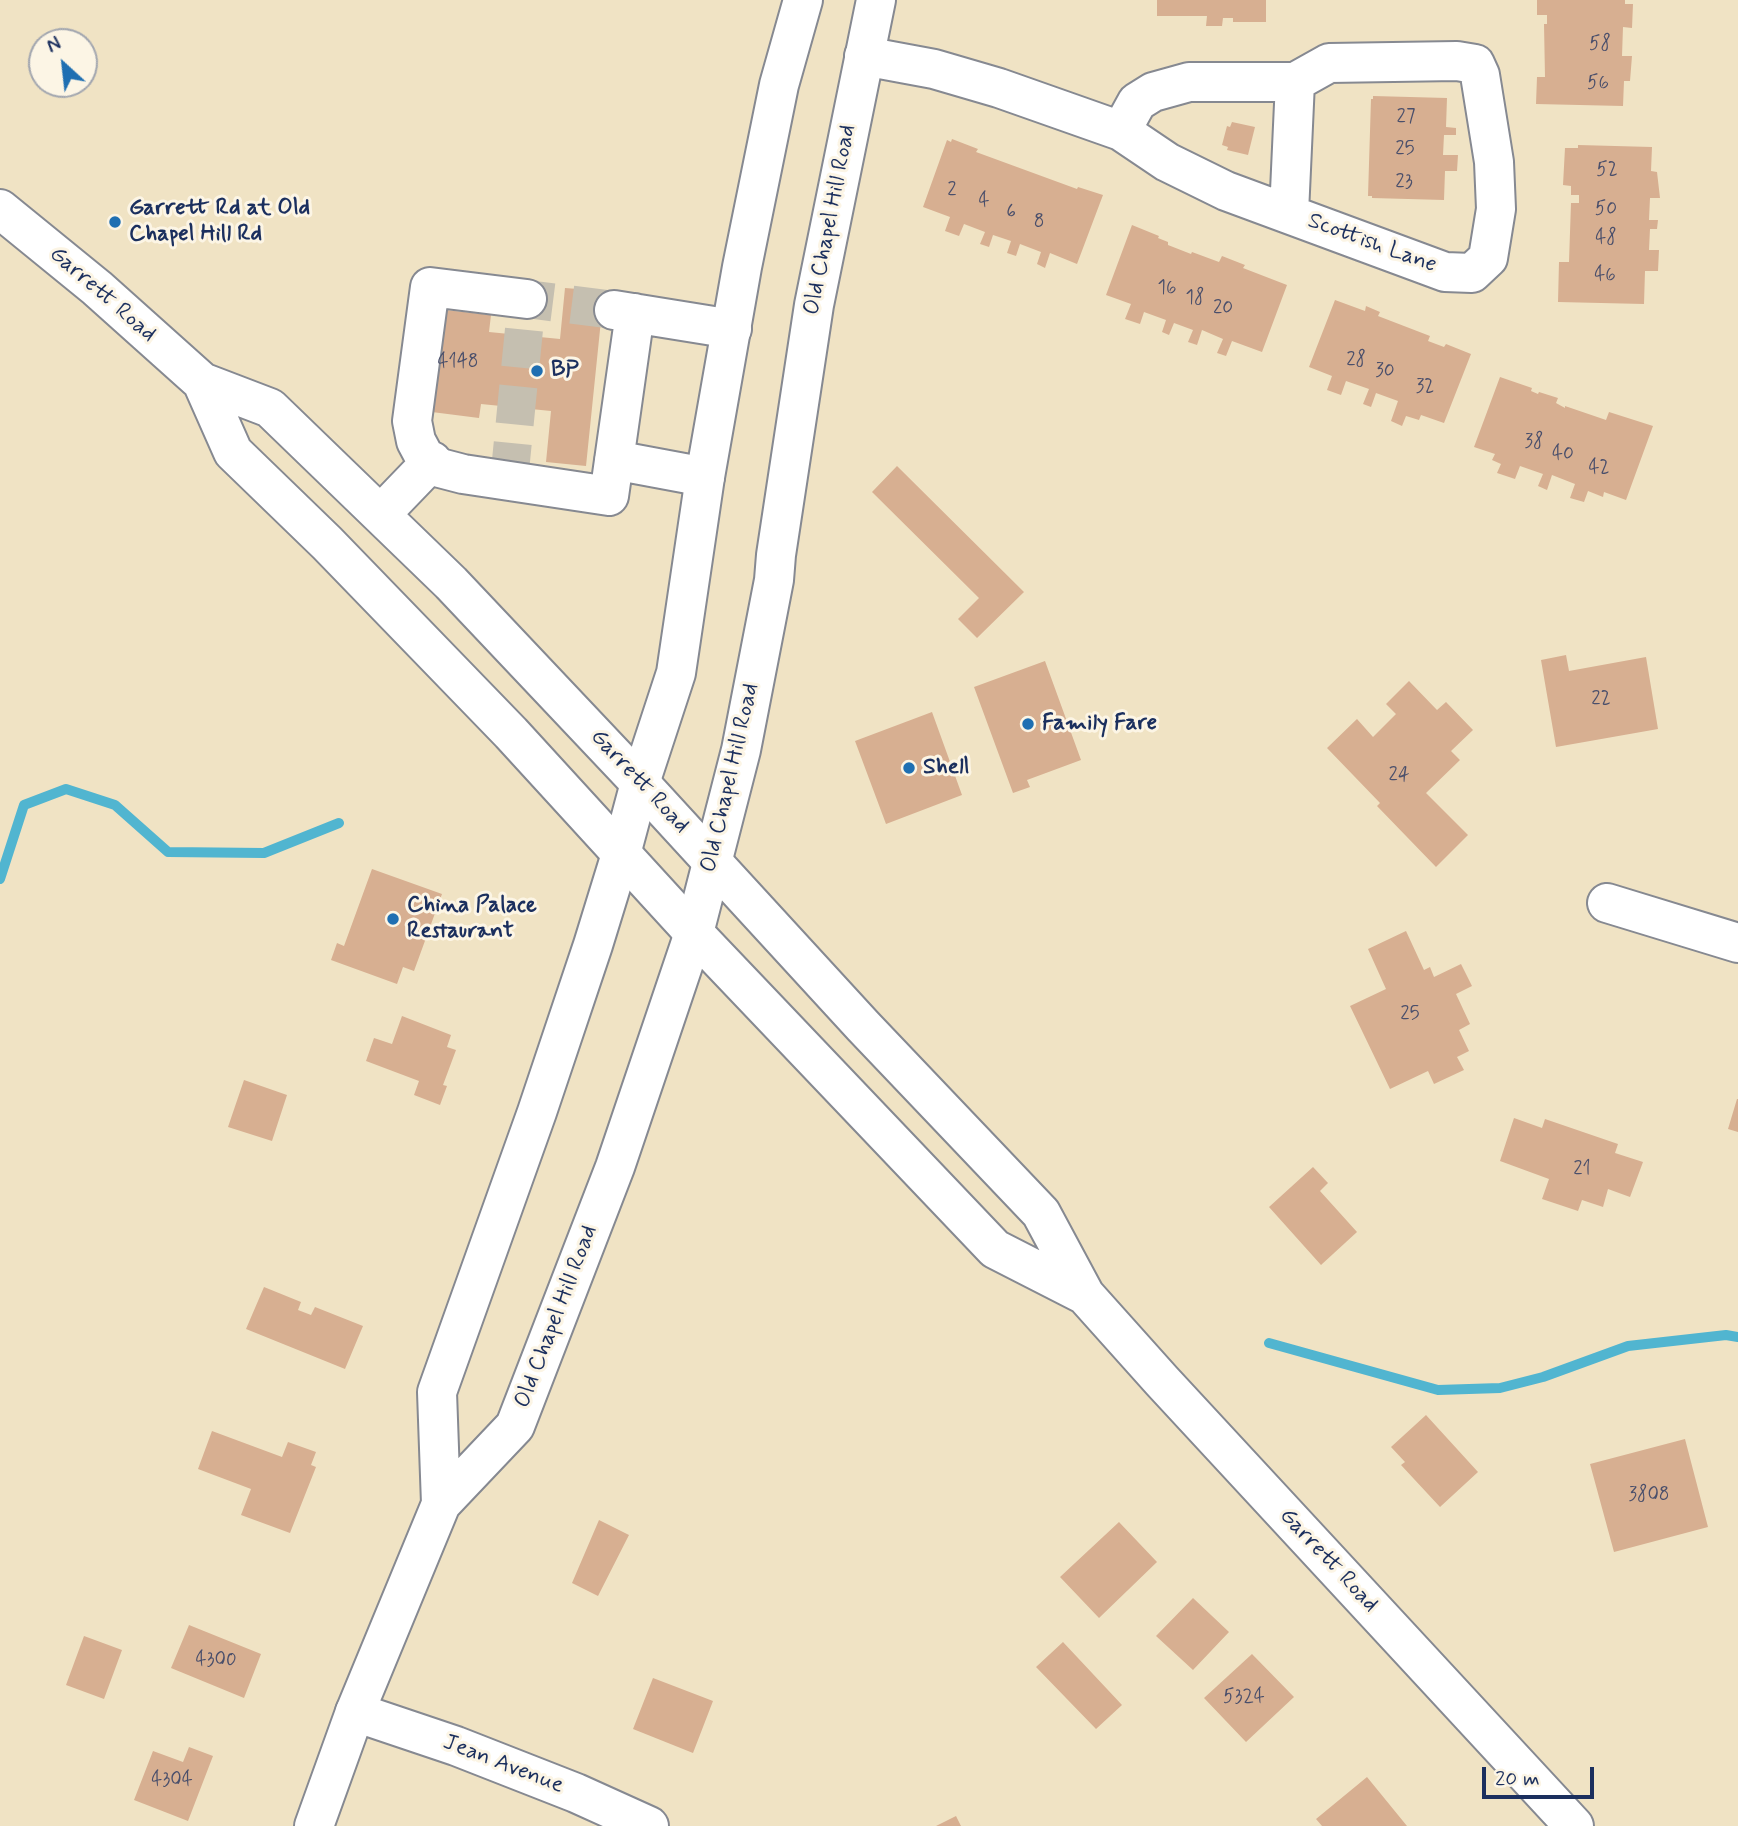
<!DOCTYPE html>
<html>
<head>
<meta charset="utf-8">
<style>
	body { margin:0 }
	#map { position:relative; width:1738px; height:1826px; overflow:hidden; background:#f0e3c4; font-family:Mynerve,sans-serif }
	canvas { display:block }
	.north { position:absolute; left:28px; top:28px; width:70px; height:70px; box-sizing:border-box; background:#fcf5e5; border:2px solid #a2a6af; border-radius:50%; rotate:333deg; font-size:19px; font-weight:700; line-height:28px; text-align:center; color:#1b2f5e }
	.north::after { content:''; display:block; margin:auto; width:24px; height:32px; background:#1f6fb2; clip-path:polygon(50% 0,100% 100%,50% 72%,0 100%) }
	.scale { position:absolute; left:1482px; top:1767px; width:112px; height:32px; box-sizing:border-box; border:4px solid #1b2f5e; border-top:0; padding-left:9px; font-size:21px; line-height:24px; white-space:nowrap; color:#1b2f5e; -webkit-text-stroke:5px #fcf5e5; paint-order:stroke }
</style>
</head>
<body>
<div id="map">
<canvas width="1738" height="1826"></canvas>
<div class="north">N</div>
<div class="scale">20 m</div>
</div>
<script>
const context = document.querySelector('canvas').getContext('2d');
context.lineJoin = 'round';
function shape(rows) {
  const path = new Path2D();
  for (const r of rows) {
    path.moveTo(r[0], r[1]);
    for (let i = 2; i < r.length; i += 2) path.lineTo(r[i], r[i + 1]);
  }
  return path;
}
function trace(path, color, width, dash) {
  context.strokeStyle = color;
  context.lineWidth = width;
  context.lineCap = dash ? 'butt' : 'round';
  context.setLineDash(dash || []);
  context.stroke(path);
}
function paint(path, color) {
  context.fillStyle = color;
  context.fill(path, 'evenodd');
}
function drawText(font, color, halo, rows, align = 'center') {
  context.font = font + ' Mynerve,sans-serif';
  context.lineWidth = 6;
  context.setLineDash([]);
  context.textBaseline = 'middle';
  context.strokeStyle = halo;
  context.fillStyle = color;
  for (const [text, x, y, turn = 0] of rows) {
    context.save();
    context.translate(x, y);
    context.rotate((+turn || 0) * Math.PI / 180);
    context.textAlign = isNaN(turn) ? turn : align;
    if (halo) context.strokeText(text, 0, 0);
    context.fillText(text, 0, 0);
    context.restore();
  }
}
trace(shape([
	[0,879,24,805,66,789,115,805,168,852,264,853,339,823],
	[1269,1343,1438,1390,1500,1388,1543,1377,1628,1346,1726,1335,1738,1337]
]), '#51b5d0', 10);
paint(shape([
	[1157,0,1266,0,1266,22,1233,22,1233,18,1223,18,1222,26,1206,26,1207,16,1157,16],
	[1537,0,1625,0,1625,4,1633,4,1632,28,1623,27,1622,56,1632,56,1630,81,1624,81,1623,106,1536,104,1537,77,1545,77,1544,24,1547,24,1547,15,1537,15],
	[1373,96,1447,98,1446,127,1456,128,1456,135,1444,135,1443,155,1458,155,1457,171,1445,171,1444,200,1372,198,1372,196,1368,196,1371,99,1373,99],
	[1232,122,1255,127,1248,155,1227,150,1228,147,1222,145,1227,126,1230,127],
	[952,139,978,149,976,152,1077,189,1078,187,1103,195,1077,264,1050,253,1045,268,1037,264,1041,252,1020,244,1016,256,1007,253,1011,241,993,235,989,247,980,244,985,232,964,224,959,236,945,231,950,217,923,207,947,140,951,142],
	[1578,145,1652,147,1651,171,1657,172,1660,198,1650,198,1649,220,1658,220,1657,229,1650,229,1649,250,1659,250,1658,271,1645,271,1644,304,1558,302,1559,262,1569,262,1571,203,1579,203,1579,195,1571,195,1571,186,1563,185,1565,148,1578,148],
	[1132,225,1159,236,1158,238,1168,242,1168,245,1191,254,1192,252,1219,262,1222,256,1245,265,1243,268,1287,285,1262,352,1232,341,1226,356,1217,353,1223,339,1202,330,1197,345,1188,342,1193,330,1174,323,1169,335,1162,332,1166,320,1144,312,1140,324,1125,319,1131,304,1106,295],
	[565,288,604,291,586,466,546,462,551,411,481,404,479,418,424,411,436,309,491,315,489,332,560,339],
	[1335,300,1365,311,1366,306,1380,312,1378,316,1430,336,1428,341,1444,347,1446,344,1471,354,1444,423,1421,415,1419,420,1406,416,1402,426,1391,421,1398,401,1376,393,1371,407,1363,404,1369,389,1346,381,1341,395,1327,390,1332,376,1309,367],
	[1500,377,1532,388,1531,391,1538,394,1539,392,1558,398,1556,403,1565,408,1565,406,1606,420,1609,412,1653,426,1626,500,1604,492,1603,497,1588,491,1584,502,1570,498,1575,484,1552,475,1547,490,1538,486,1543,474,1520,466,1515,479,1497,473,1501,464,1492,460,1495,454,1474,447],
	[897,466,1024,592,977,638,958,619,979,598,872,492],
	[1566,655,1569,671,1646,657,1658,729,1556,747,1541,660],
	[1045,661,1081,760,1027,780,1030,787,1013,793,974,687],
	[1409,681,1437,710,1446,702,1473,730,1451,751,1460,760,1426,793,1468,835,1436,867,1377,806,1380,803,1327,748,1357,719,1373,737,1396,714,1386,704],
	[932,712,962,795,886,824,855,741],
	[372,869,442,894,414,971,403,967,397,984,331,960,337,943,344,946],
	[1406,931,1424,970,1430,967,1434,977,1461,964,1472,986,1456,994,1470,1024,1459,1030,1469,1051,1457,1057,1464,1070,1434,1084,1428,1071,1390,1089,1350,1006,1386,989,1368,949],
	[402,1016,451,1035,447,1047,456,1050,443,1085,447,1086,440,1105,414,1095,419,1081,366,1061,374,1038,392,1044],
	[244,1080,287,1095,272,1141,228,1127],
	[1737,1099,1738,1099,1738,1132,1728,1129],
	[1514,1118,1542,1128,1545,1119,1618,1144,1615,1153,1643,1162,1630,1197,1608,1189,1603,1207,1582,1200,1578,1211,1542,1199,1549,1179,1500,1161],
	[1313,1167,1328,1183,1320,1191,1357,1232,1321,1265,1269,1207],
	[264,1287,301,1302,298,1310,311,1315,315,1307,363,1326,345,1369,246,1329],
	[1426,1415,1478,1472,1440,1507,1401,1465,1405,1462,1391,1447],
	[212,1431,282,1457,288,1442,316,1452,311,1465,316,1467,290,1533,241,1515,251,1489,198,1469],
	[1685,1439,1708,1527,1614,1552,1590,1464],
	[599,1520,629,1535,598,1596,572,1583],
	[1119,1522,1157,1562,1099,1618,1060,1577],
	[1193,1598,1229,1632,1193,1670,1156,1636],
	[189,1625,261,1654,244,1698,171,1668],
	[84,1636,122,1650,104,1699,66,1685],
	[1063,1642,1122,1705,1096,1729,1036,1667],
	[1252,1654,1294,1697,1246,1742,1204,1698],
	[653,1678,713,1701,693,1753,633,1729],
	[189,1747,213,1756,188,1821,134,1800,153,1751,183,1762],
	[1367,1777,1407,1826,1322,1826,1316,1819],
	[956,1816,961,1826,936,1826]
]), '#d7af91');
trace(shape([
	[509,481,527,299,614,310]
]), '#c5bfb0', 38, [38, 19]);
const minor = shape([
	[864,56,934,69,999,88,1121,131,1167,162,1226,191,1445,272,1472,273,1488,258,1496,209,1494,162,1480,75,1475,64,1457,61,1329,63,1295,82,1189,82,1153,92,1137,102,1121,131],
	[0,209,97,288,202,382,270,408,451,583,640,783,863,1026,1041,1213,1085,1295,1162,1381,1574,1826],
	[1289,213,1295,82],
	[527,299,430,287,412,421,416,441,424,456,440,468,463,474,609,496,635,313],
	[614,310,732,329],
	[202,382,233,452,327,543,511,733,694,933,995,1249,1085,1295],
	[614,460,705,477],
	[381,514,432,461],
	[1607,903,1738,943],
	[355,1712,456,1746,576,1793,649,1826]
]);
const major = shape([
	[441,1504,437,1392,537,1112,593,945,621,854,640,783,676,673,705,477,742,267,779,85,803,0],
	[314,1826,355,1712,441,1504,515,1426,615,1167,694,933,741,750,774,580,776,555,814,305,876,0]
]);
trace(minor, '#868991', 42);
trace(major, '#868991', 42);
trace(minor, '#fff', 38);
trace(major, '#fff', 38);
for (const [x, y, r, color] of [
	[115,222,7,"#1f6fb2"],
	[537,371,7,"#1f6fb2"],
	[1028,724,7,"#1f6fb2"],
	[909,768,7,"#1f6fb2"],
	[393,919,7,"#1f6fb2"]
]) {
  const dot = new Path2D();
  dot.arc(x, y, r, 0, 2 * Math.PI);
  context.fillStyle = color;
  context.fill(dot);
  trace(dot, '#fcf5e5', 2.5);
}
drawText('19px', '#4a4f6b', null, [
	["58",1600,45],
	["56",1598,84],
	["27",1406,118],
	["25",1405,150],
	["52",1607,171],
	["23",1404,183],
	["2",952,191],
	["4",984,202],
	["50",1606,210],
	["6",1011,213],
	["8",1039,223],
	["48",1606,239],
	["46",1605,276],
	["16",1167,289],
	["18",1195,299],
	["20",1223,309],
	["28",1356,361],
	["4148",458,363],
	["30",1385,372],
	["32",1425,388],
	["38",1534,443],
	["40",1563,455],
	["42",1599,469],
	["22",1601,700],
	["24",1399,776],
	["25",1410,1015],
	["21",1582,1170],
	["3808",1649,1496],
	["4300",216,1661],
	["5324",1244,1698],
	["4304",172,1781]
]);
drawText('bold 23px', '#1b2f5e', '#fcf5e5', [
	["Garrett Rd at Old",129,209],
	["Chapel Hill Rd",129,235],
	["BP",551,371],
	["Family Fare",1042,724],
	["Shell",923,768],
	["China Palace",407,906],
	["Restaurant",407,932]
], 'left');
drawText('23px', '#1b2f5e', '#fcf5e5', [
	["Old Chapel Hill Road",831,220,-79],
	["Scottish Lane",1372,244,20],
	["Garrett Road",102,295,41],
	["Old Chapel Hill Road",731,778,-77],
	["Garrett Road",639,782,47],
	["Old Chapel Hill Road",557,1317,-69],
	["Garrett Road",1328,1561,47],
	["Jean Avenue",503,1765,21]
]);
</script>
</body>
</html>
